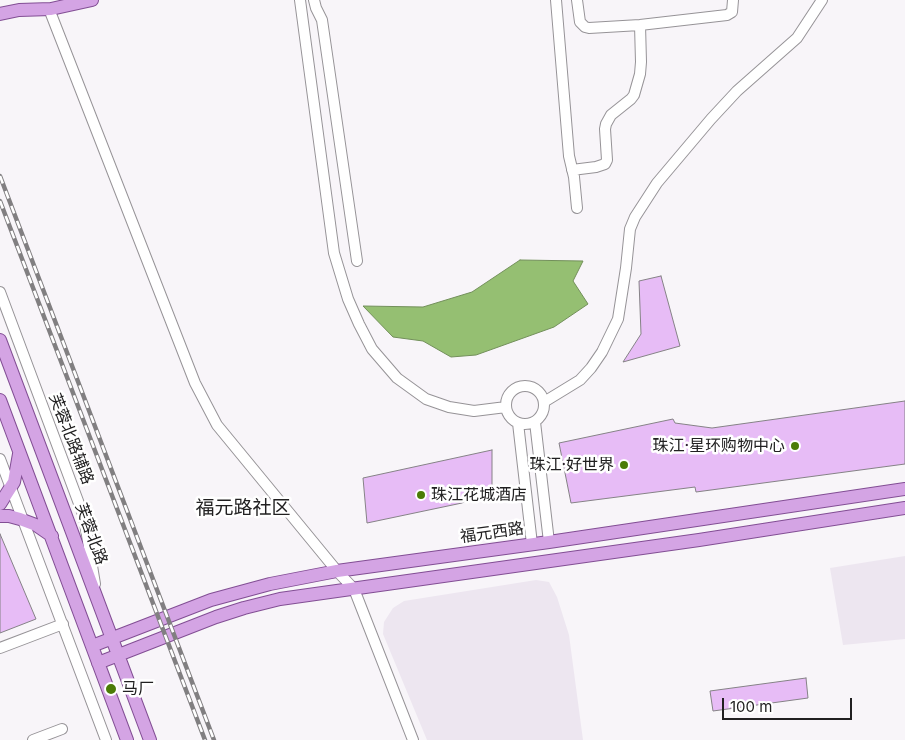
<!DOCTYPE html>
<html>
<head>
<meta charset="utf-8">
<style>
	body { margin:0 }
	#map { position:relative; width:905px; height:740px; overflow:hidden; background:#f8f5f9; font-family:Inter,sans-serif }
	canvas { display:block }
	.scale { position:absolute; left:722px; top:698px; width:130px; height:22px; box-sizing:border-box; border:2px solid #212021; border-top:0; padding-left:6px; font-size:15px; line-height:18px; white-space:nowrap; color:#212021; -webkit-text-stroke:4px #fff; paint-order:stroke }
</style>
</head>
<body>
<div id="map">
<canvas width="905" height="740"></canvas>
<div class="scale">100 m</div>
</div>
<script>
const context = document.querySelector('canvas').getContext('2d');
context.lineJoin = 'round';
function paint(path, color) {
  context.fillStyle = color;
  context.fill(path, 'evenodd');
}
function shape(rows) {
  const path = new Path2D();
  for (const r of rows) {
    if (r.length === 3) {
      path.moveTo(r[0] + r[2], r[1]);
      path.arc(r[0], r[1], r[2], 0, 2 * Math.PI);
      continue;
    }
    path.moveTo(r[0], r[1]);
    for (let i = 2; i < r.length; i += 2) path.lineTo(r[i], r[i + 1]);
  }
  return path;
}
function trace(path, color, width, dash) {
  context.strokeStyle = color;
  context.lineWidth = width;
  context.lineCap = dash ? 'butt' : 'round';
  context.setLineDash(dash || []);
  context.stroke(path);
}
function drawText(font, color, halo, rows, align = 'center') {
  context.font = font + ' Inter,"Noto Sans SC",sans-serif';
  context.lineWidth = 5;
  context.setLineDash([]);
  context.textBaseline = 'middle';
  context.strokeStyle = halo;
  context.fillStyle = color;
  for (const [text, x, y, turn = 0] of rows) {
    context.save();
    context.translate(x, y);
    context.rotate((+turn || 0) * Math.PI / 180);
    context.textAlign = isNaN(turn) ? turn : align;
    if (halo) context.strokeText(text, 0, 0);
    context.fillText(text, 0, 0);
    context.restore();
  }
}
paint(shape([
	[905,556,905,639,843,645,830,568],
	[536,580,549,582,557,597,569,635,583,740,427,740,383,634,384,622,393,608,404,601]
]), '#ede6f0');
const water = shape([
	[520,260,583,261,573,281,588,304,554,327,476,355,451,357,423,341,393,337,363,306,423,307,472,292,520,260]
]);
paint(water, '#95bf72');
trace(water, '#728f5a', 1);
const building = shape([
	[661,276,680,346,623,362,641,334,639,281,661,276],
	[905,401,905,464,696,492,695,487,571,503,559,443,673,419,675,423,712,428,905,401],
	[492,450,492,486,462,503,367,523,363,478,492,450],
	[0,534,36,619,0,633,0,534],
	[806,678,808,698,713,711,710,691,806,678]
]);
paint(building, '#e7bcf6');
trace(building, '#858286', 1);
const minor = shape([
	[300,0,334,253,348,299,359,324,372,349,397,378,426,399,449,407,474,411,506,407],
	[314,0,316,8,322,20,357,261],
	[556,0,569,156,574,177,577,208],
	[577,0,580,22,585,27,589,28,640,25,727,15,732,12,733,0],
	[51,9,51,14,195,383,217,425,337,571,354,589,413,740],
	[572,170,596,167,605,164,607,160,605,129,606,124,611,115,631,99,634,95,640,74,641,62,640,25],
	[0,292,84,517,95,584],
	[525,405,19],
	[544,402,580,380,591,368,602,352,618,319,626,268,630,229,635,217,657,183,711,119,737,91,797,38,822,0],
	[535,422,549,542],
	[518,423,532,544],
	[0,459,106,740],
	[0,648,63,624],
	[33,740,62,729]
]);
const major = shape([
	[0,14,19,10,51,9,92,0],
	[0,340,150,740],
	[0,400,127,740],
	[0,504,14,482,19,454],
	[0,516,9,516,20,519,36,525,52,536],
	[92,646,211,600,270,584,337,571,549,542,905,489],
	[98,663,216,617,244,608,280,599,699,540,905,508]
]);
trace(minor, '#969397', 12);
trace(major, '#824e94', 14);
trace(minor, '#fff', 10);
trace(major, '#d4a4e4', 12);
const rail = shape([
	[0,176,214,740],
	[0,201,205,740]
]);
trace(rail, '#817f81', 4.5);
trace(rail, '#fff', 2.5, [8]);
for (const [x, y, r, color] of [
	[795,446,5,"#4b7c07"],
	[624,465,5,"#4b7c07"],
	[421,495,5,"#4b7c07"],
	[111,689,6,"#4b7c07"]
]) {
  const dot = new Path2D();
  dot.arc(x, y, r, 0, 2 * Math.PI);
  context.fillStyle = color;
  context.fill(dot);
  trace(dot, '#fff', 2);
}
drawText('16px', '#212021', '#fff', [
	["芙蓉北路辅路",71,439,69],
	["福元西路",492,533,-8],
	["芙蓉北路",91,534,70]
]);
drawText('16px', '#212021', '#fff', [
	["珠江·星环购物中心",785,446],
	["珠江·好世界",614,465],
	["珠江花城酒店",431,495,"left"],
	["马厂",122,689,"left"]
], 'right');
drawText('19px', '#212021', '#fff', [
	["福元路社区",243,508]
]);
</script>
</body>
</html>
